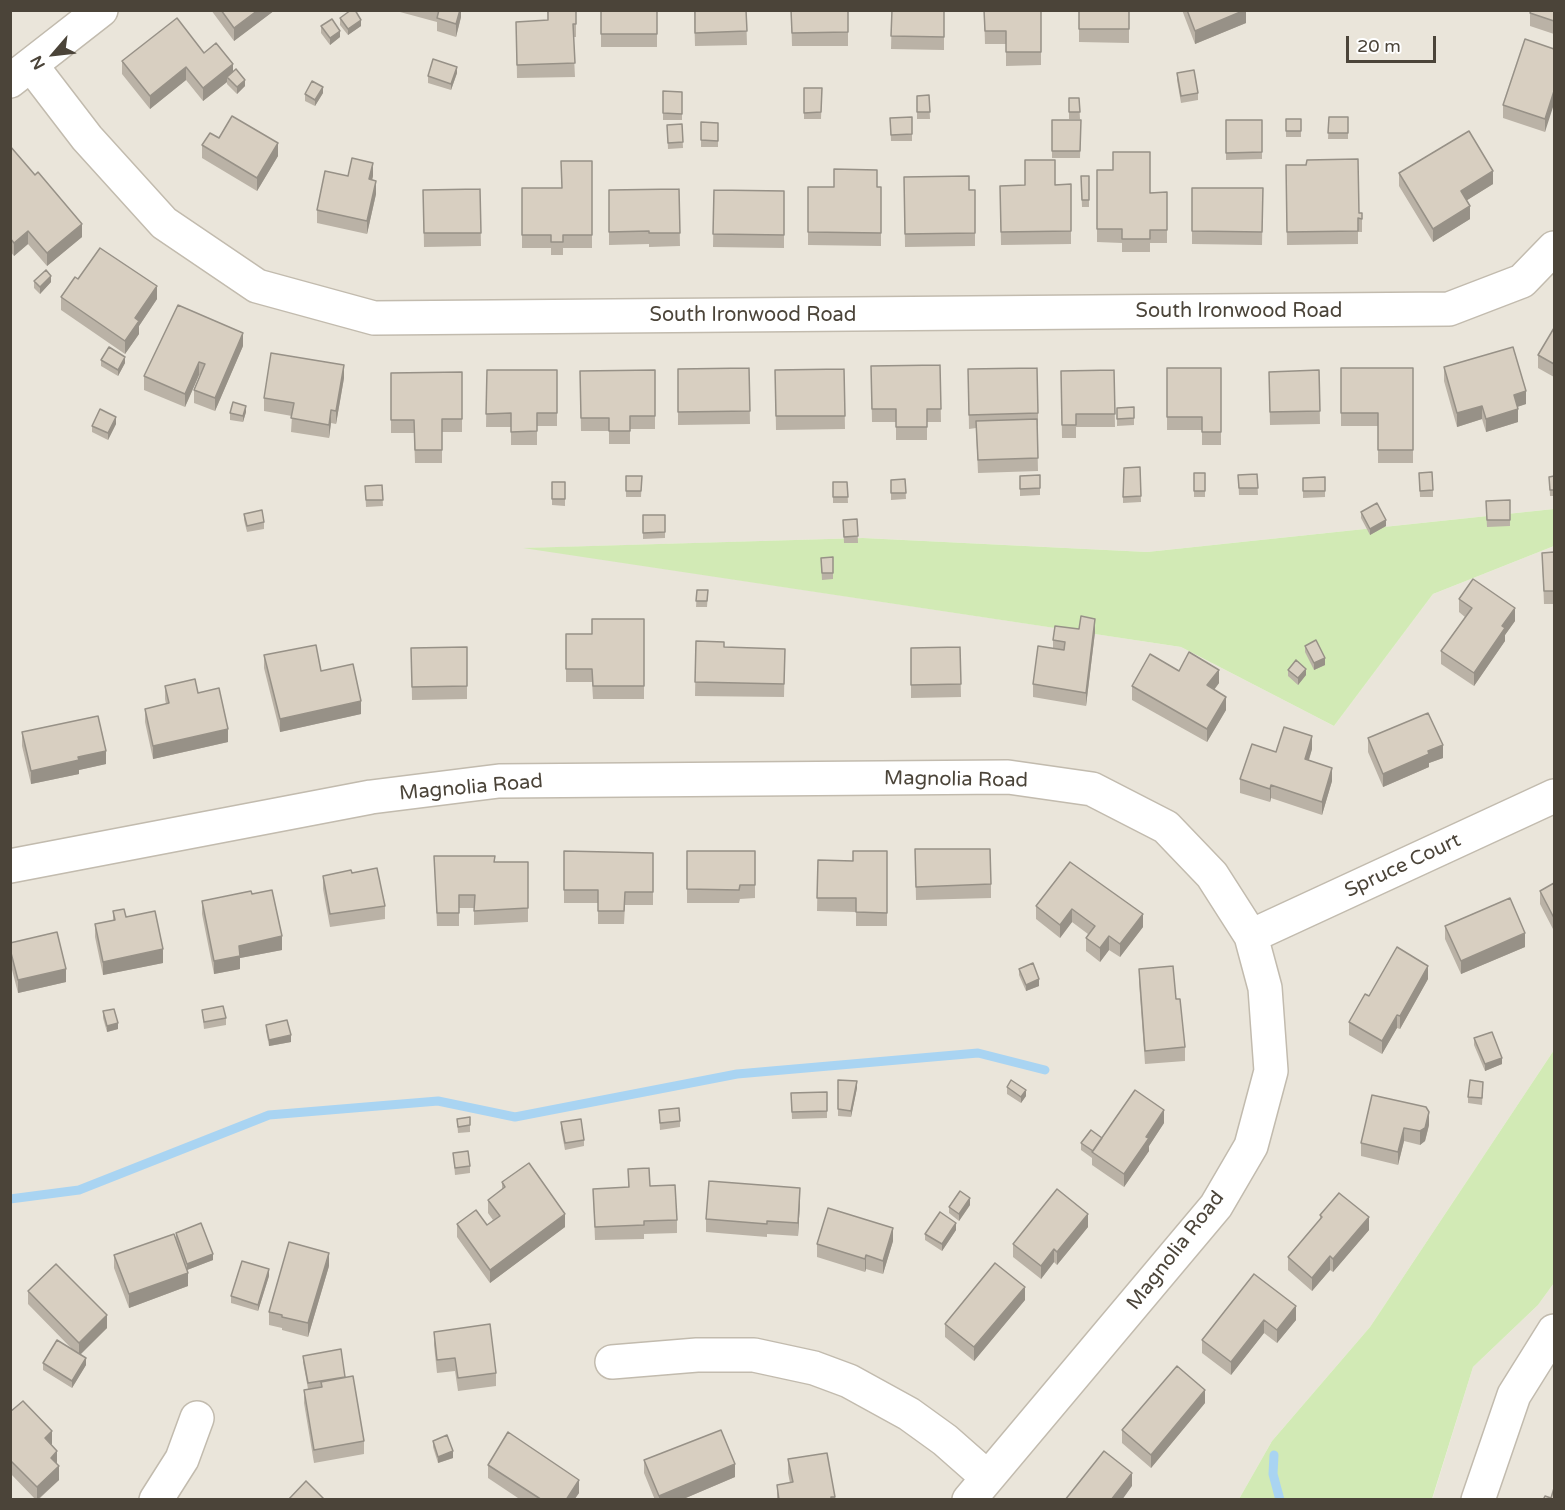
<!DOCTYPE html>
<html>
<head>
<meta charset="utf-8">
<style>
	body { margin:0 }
	#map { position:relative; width:1565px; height:1510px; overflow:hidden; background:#f6f3ec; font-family:"Varela Round",sans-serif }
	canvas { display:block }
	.frame { position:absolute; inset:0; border:12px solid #4b4439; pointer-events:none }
	.north { position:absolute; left:24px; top:24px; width:60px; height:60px; -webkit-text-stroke:4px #fff; paint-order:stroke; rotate:242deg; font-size:16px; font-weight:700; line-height:24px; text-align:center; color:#4b4439 }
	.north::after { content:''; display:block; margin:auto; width:21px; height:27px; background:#4b4439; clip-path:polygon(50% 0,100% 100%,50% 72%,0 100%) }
	.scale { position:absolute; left:1346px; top:36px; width:90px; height:27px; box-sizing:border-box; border:3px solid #4b4439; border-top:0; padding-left:8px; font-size:18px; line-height:21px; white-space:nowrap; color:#4b4439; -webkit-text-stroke:4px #fff; paint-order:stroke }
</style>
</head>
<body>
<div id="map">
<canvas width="1565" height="1510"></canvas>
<div class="frame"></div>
<div class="north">N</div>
<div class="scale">20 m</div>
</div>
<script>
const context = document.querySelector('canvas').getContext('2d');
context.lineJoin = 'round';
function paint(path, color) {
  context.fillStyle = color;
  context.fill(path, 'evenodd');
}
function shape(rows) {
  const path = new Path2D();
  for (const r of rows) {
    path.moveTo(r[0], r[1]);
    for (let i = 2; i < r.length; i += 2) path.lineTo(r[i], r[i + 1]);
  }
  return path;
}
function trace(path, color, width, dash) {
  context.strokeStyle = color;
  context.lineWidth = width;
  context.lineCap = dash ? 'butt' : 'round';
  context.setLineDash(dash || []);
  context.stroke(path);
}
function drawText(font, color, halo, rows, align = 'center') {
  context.font = font + ' "Varela Round",sans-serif';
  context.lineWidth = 6;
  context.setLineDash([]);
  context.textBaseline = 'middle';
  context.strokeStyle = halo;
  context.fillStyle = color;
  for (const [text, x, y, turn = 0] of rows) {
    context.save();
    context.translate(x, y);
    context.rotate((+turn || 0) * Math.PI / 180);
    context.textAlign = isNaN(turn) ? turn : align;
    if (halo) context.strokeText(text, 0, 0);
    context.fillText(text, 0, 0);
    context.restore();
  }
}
paint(shape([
	[10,11,1554,11,1554,509,1147,552,863,538,528,548,1181,647,1334,726,1433,594,1554,546,1554,1050,1370,1327,1272,1441,1239,1499,11,1499],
	[1554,1283,1554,1499,1432,1500,1473,1367,1538,1305]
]), '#eae5da');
paint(shape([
	[1554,509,1554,546,1433,594,1334,726,1181,647,523,548,863,538,1147,552],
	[1554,1050,1554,1283,1538,1305,1473,1367,1432,1499,1239,1499,1272,1441,1370,1327]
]), '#d2eab5');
trace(shape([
	[10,1199,79,1190,269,1115,438,1101,515,1117,737,1074,978,1053,1045,1070],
	[1274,1455,1273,1474,1280,1500]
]), '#a9d4f2', 9);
const minor = shape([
	[31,65,87,138,164,223,257,286,374,318,1449,309,1522,281,1554,248],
	[10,81,101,10],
	[10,866,371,797,499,781,1008,777,1092,789,1166,827,1212,875,1251,936,1265,988,1271,1071,1251,1146,1216,1206,969,1500],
	[1251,936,1554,796],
	[612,1362,697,1355,754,1355,814,1368,849,1381,909,1414,945,1440,987,1477],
	[156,1500,182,1459,197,1418],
	[1478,1500,1514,1395,1554,1331]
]);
trace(minor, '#c2bbae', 36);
trace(minor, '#fff', 33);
paint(shape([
	[211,10,275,10,234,41],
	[400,10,461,10,461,17,456,37,437,31,437,22,400,12],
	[547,10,576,10,576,37,573,37,575,77,517,78,516,22,548,20],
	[601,10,657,10,657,47,601,47],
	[694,10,746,10,747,45,695,46],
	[791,10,848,10,848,46,792,46],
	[892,10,944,10,944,50,891,49],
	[984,10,1041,10,1041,65,1006,66,1006,44,985,44],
	[1079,10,1129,10,1129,43,1079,42],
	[1182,10,1246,10,1246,23,1195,44],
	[1554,10,1554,34,1530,26,1530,13],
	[340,18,361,26,348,35,340,25],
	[321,26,340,37,330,45,321,33],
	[1554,49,1545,132,1503,118,1503,105],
	[204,53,233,72,245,86,237,94,227,84,227,82,203,101,186,80,150,109,122,74,122,61],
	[457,73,451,90,428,83,428,76],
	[1177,73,1198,93,1198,100,1181,103,1177,80],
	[804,88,822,88,821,119,804,119],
	[663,91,682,92,682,120,663,120],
	[323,93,315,106,305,101,305,94],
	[929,95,930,119,917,119,917,96],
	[1069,98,1079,98,1080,119,1069,119],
	[912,117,912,141,891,141,890,118],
	[1329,117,1348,117,1348,139,1328,139],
	[1286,119,1301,119,1301,137,1286,137],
	[1052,120,1081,120,1080,158,1052,158],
	[1226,120,1262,120,1262,159,1226,160],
	[701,122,718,123,718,147,701,147],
	[682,124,683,148,668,149,667,125],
	[219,138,278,156,257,191,202,158,202,145],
	[10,146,35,175,82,237,47,266,28,244,14,256,10,251],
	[592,161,592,248,563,248,563,255,551,255,551,248,522,248,522,188,561,188],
	[1286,165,1359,213,1362,213,1362,232,1358,232,1358,244,1287,245],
	[1097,170,1150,193,1167,192,1167,243,1150,243,1150,252,1122,252,1122,243,1097,242],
	[1399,173,1493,184,1467,200,1470,219,1433,242,1399,186],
	[348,176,373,176,372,180,376,194,367,234,317,223,317,210],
	[1081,176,1089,176,1089,207,1082,207],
	[904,177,969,190,975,190,975,246,905,247],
	[1071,184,1071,244,1001,245,1000,186],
	[808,187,881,187,881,246,808,245],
	[1192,188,1263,188,1262,245,1192,244],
	[480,189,481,246,424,247,423,190],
	[679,189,680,246,649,247,649,244,609,245,609,190],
	[714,190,784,191,784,248,713,247],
	[34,281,51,282,40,294,34,288],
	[61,297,157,299,139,326,139,334,125,354,61,310],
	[1554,328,1554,377,1538,368,1538,355],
	[243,346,215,411,194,403,194,390,200,375,199,375,185,407,144,390,144,376],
	[101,360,125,363,118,376,101,366],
	[940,365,941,422,927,422,927,440,896,440,896,422,872,422,871,366],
	[1444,367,1526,404,1517,407,1518,422,1486,432,1482,419,1457,427,1444,381],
	[749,368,750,424,678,425,678,369],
	[1167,368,1221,368,1221,445,1202,445,1202,430,1167,430],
	[1341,368,1413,368,1413,463,1378,463,1378,426,1341,426],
	[844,369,845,429,776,430,775,370],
	[968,369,1038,413,1038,426,1037,426,1038,471,978,473,976,428,969,429],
	[487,370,557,370,557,426,537,426,537,445,511,445,511,427,486,427],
	[655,370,655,429,630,429,630,444,609,444,609,431,581,431,580,371],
	[1114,370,1115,427,1076,427,1076,438,1062,438,1061,371],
	[1319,370,1320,424,1270,425,1269,372],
	[462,372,462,432,442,432,442,463,415,463,414,433,391,433,391,373],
	[344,378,336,424,331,423,329,438,291,432,292,416,264,411,264,398],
	[1134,407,1134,425,1117,426,1117,408],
	[246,412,243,422,230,420,230,413],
	[116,424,108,440,92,432,92,426],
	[1140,467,1141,502,1123,503,1123,497],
	[1194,473,1205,473,1205,497,1194,497],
	[1419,473,1433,490,1433,497,1420,497],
	[1257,474,1258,495,1239,495,1238,475],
	[1040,475,1040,495,1020,496,1020,476],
	[626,476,642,476,641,497,626,497],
	[1554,476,1554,496,1550,496,1549,477],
	[1325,477,1325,497,1303,498,1303,478],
	[905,479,906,499,891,500,891,480],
	[552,482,565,482,565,506,552,505],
	[833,482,847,482,848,503,833,503],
	[382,485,383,506,366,507,365,486],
	[1510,500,1510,526,1487,527,1486,508],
	[1361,512,1386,526,1370,535,1361,518],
	[244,514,264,522,264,529,247,532,244,520],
	[643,515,665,515,665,538,643,539],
	[857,519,858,543,844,543,843,520],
	[1554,552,1554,604,1544,604,1542,553],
	[833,557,833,579,822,580,821,558],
	[697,590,708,590,707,607,696,607],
	[1459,599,1515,621,1505,635,1505,641,1474,686,1441,664,1441,651,1465,617,1459,612],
	[644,619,644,699,593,699,592,682,566,682,566,634,592,634],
	[1095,632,1086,706,1033,697,1033,684,1053,648,1053,640],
	[696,641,724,647,785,649,784,697,695,696],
	[1305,646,1325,665,1314,670,1305,652],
	[467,647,467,699,412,700,411,648],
	[960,647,961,697,911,698,911,648],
	[264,655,361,714,280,732,264,668],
	[1288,670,1306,675,1298,685,1288,676],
	[1179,671,1219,683,1214,690,1226,710,1207,742,1132,700,1132,686],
	[165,686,198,693,228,742,153,759,145,722,145,709,166,704,165,699],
	[22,732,106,764,79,770,79,774,31,784,22,746],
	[1368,738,1443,758,1429,763,1429,767,1383,787,1368,752],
	[1312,749,1309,760,1332,781,1322,815,1271,798,1270,802,1240,793,1240,779,1276,752],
	[915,849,991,884,991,898,916,900],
	[564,851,653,853,653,905,625,905,624,924,598,924,598,903,564,903],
	[687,851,755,851,755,898,740,899,739,903,687,903],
	[887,851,887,926,856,926,856,912,817,911,818,860,853,861],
	[434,856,494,862,528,862,528,922,474,925,474,908,459,908,459,926,437,926],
	[1070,862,1143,927,1120,957,1109,950,1100,962,1086,951,1086,938,1088,934,1072,922,1060,938,1036,919,1036,906],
	[352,873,385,906,385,919,330,927,323,889,323,876],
	[1554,883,1554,931,1540,904,1540,891],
	[252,894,282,950,240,958,240,969,214,974,202,914,202,901],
	[113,911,126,917,163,963,103,975,95,937,95,924,113,920],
	[1445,926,1525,947,1461,974,1445,939],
	[10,943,66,982,18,993,10,962],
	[1019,969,1039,986,1026,991,1019,975],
	[1139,969,1176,999,1185,1047,1185,1061,1145,1064,1139,982],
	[1428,979,1400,1029,1397,1028,1382,1054,1349,1035,1349,1022,1369,996],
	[202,1010,226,1018,226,1025,204,1029],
	[103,1011,118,1029,107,1032,103,1018],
	[266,1025,291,1042,269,1046,266,1031],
	[1474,1038,1502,1064,1485,1071,1474,1045],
	[838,1080,857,1088,851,1117,838,1116],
	[1007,1087,1026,1096,1021,1103,1007,1094],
	[1483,1088,1482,1105,1468,1103,1468,1097],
	[827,1092,827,1118,792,1119,791,1093],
	[659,1110,680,1121,680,1127,660,1130],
	[1429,1112,1429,1125,1425,1141,1420,1145,1404,1141,1398,1165,1361,1156,1361,1143],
	[457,1119,470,1125,470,1132,458,1133],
	[561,1122,584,1140,584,1146,565,1150,561,1129],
	[1164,1123,1149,1146,1149,1151,1124,1187,1092,1165,1092,1158,1081,1150,1081,1143],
	[453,1153,470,1166,470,1173,455,1175],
	[628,1169,650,1186,677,1220,677,1233,644,1234,644,1239,595,1240,593,1189,628,1187],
	[502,1182,565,1227,490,1283,457,1237,457,1224,487,1225,493,1220,488,1213,488,1200,502,1190],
	[800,1201,798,1236,767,1234,767,1237,706,1232,706,1219],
	[970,1205,959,1221,949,1213,949,1207],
	[1320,1215,1369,1230,1333,1272,1330,1270,1312,1291,1288,1270,1288,1257,1320,1220],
	[1088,1227,1057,1265,1054,1262,1041,1279,1013,1257,1013,1244],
	[956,1230,942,1251,925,1240,925,1234],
	[176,1233,213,1260,187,1270,188,1286,129,1308,114,1268,114,1255,176,1238],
	[893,1241,883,1274,866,1269,865,1272,817,1257,817,1244],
	[329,1266,308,1337,282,1330,282,1328,269,1325,269,1312],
	[269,1276,258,1311,231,1303,231,1296],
	[28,1291,107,1328,80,1354,86,1365,72,1388,43,1370,43,1363,72,1349,28,1304],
	[1025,1300,974,1361,945,1337,945,1324],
	[1296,1306,1296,1320,1277,1343,1264,1333,1231,1375,1202,1353,1202,1340],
	[434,1332,496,1373,496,1386,458,1391,455,1371,437,1373,434,1345],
	[303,1356,345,1377,364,1441,364,1454,314,1463,304,1403,304,1390,308,1389,303,1362],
	[1205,1403,1151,1468,1122,1443,1122,1430],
	[10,1412,52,1444,51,1445,57,1464,59,1480,38,1500,36,1500,10,1473],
	[433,1441,453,1458,438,1463,433,1447],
	[788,1459,835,1497,835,1500,777,1500,777,1485,790,1483,788,1473],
	[644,1460,735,1477,681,1500,655,1500,644,1473],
	[488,1465,579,1493,574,1500,521,1500,488,1478]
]), '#bab2a6');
paint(shape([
	[258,10,275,10,234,41,234,28],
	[460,10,461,10,461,17,456,37,456,24],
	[1245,10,1246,10,1246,23,1195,44,1195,31],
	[361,20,361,26,348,35,348,29],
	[340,31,340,37,330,45,330,38],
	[233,64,233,77,227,77,227,82,203,101,203,88],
	[186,67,186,80,150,109,150,96],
	[457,67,457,73,451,90,451,84],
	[245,80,245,86,237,94,237,87],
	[323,87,323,93,315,106,315,100],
	[1554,91,1554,104,1545,132,1545,119],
	[278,143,278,156,257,191,257,178],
	[373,163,373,176,369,192,369,179],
	[1493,171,1493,184,1461,204,1461,191],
	[376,181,376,194,367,234,367,221],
	[1470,206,1470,219,1433,242,1433,229],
	[82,224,82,237,47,266,47,253],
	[28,231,28,244,14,256,14,243],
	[51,276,51,282,40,294,40,287],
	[157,286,157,299,139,326,139,334,125,354,125,341,135,318],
	[243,333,243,346,215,411,215,398],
	[125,357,125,363,118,376,118,370],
	[199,362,199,375,185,407,185,394],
	[344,365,344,378,336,424,336,411],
	[1526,391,1526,404,1514,408,1514,395],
	[246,406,246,412,243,422,243,416],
	[1482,406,1482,419,1457,427,1457,413],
	[1518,409,1518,422,1486,432,1486,419],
	[331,410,331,423,329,438,329,425],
	[116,417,116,424,108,440,108,433],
	[1386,520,1386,526,1370,535,1370,529],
	[1515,608,1515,621,1505,635,1505,641,1474,686,1474,673,1502,626],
	[1095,619,1095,632,1086,706,1086,693],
	[1325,658,1325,665,1314,670,1314,663],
	[1306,669,1306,675,1298,685,1298,678],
	[1219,670,1219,683,1207,699,1207,685],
	[1226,697,1226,710,1207,742,1207,729],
	[361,701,361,714,280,732,280,719],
	[228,729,228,742,153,759,153,746],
	[1312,736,1312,749,1305,772,1305,759],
	[1443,745,1443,758,1429,763,1429,767,1383,787,1383,774,1428,751],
	[106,751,106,764,79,770,79,774,31,784,31,771,78,757],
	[1332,768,1332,781,1322,815,1322,802],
	[1271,785,1271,798,1270,802,1270,789],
	[1072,909,1072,922,1060,938,1060,925],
	[1143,914,1143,927,1120,957,1120,944],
	[1525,933,1525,947,1461,974,1461,961],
	[282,936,282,950,240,958,240,969,214,974,214,961,239,946],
	[1109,936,1109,950,1100,962,1100,948],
	[163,949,163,963,103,975,103,962],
	[1428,966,1428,979,1400,1029,1400,1016],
	[66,969,66,982,18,993,18,980],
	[1039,979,1039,986,1026,991,1026,985],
	[1397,1015,1397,1028,1382,1054,1382,1041],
	[118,1023,118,1029,107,1032,107,1026],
	[291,1035,291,1042,269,1046,269,1040],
	[1502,1058,1502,1064,1485,1071,1485,1064],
	[857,1081,857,1088,851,1117,851,1111],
	[1026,1090,1026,1096,1021,1103,1021,1097],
	[1164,1110,1164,1123,1149,1146,1149,1151,1124,1187,1124,1174,1146,1137],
	[1429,1112,1429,1125,1425,1141,1420,1145,1420,1131],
	[1404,1128,1404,1141,1398,1165,1398,1152],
	[800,1188,800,1201,798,1236,798,1223],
	[970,1198,970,1205,959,1221,959,1214],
	[565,1214,565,1227,490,1283,490,1270],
	[1088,1214,1088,1227,1057,1265,1057,1252],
	[1369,1217,1369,1230,1333,1272,1333,1259],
	[956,1223,956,1230,942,1251,942,1244],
	[893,1228,893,1241,883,1274,883,1261],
	[1054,1249,1054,1262,1041,1279,1041,1266],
	[329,1253,329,1266,308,1337,308,1323],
	[213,1254,213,1260,187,1270,187,1264],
	[866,1255,866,1269,865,1272,865,1259],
	[1330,1256,1330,1270,1312,1291,1312,1278],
	[269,1269,269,1276,258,1311,258,1305],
	[188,1273,188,1286,129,1308,129,1294],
	[1025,1287,1025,1300,974,1361,974,1347],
	[1296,1306,1296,1320,1277,1343,1277,1330],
	[107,1315,107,1328,79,1356,79,1343],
	[1264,1320,1264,1333,1231,1375,1231,1362],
	[86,1358,86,1365,72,1388,72,1381],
	[1205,1390,1205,1403,1151,1468,1151,1455],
	[52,1431,52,1444,45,1451,45,1438],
	[57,1451,57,1464,51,1471,51,1458],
	[453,1451,453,1458,438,1463,438,1457],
	[735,1464,735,1477,681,1500,659,1500,659,1496],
	[59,1466,59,1480,37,1500,37,1487],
	[1132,1473,1132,1486,1122,1500,1111,1500],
	[579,1480,579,1493,574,1500,566,1500]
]), '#979187');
const building = shape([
	[221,10,258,10,234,28,221,10],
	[351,10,355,10,361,20,348,29,340,18,351,10],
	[439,10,460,10,456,24,437,18,439,10],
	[548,10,576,10,576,24,573,24,575,63,517,65,516,22,548,20,548,10],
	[601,10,657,10,657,34,601,34,601,10],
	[695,10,746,10,747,31,695,33,695,10],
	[791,10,848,10,848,32,792,33,791,10],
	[892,10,944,10,944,37,891,36,892,10],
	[984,10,1041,10,1041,52,1006,52,1006,31,985,31,984,10],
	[1079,10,1129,10,1129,29,1079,29,1079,10],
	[1187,10,1245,10,1195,31,1187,10],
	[1531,10,1554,10,1554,21,1530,13,1531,10],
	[177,18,204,53,216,43,233,64,203,88,186,67,150,96,122,61,177,18],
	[332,19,340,31,330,38,321,26,332,19],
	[1525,39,1554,49,1554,91,1545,119,1503,105,1525,39],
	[433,59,457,67,451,84,428,76,433,59],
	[236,69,245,80,237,87,227,77,236,69],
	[1194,70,1198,93,1181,96,1177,73,1194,70],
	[312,81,323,87,315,100,305,94,312,81],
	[804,88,822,88,821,112,804,113,804,88],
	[663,91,682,92,682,114,663,113,663,91],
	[929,95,930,112,917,112,917,96,929,95],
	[1069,98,1079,98,1080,112,1069,112,1069,98],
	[232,116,278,143,257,178,202,145,210,133,219,138,232,116],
	[912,117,912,134,891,135,890,118,912,117],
	[1329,117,1348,117,1348,133,1328,133,1329,117],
	[1286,119,1301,119,1301,131,1286,131,1286,119],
	[1052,120,1081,120,1080,151,1052,151,1052,120],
	[1226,120,1262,120,1262,152,1226,153,1226,120],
	[701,122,718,123,718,141,701,140,701,122],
	[682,124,683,142,668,143,667,125,682,124],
	[1469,131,1493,171,1461,191,1470,206,1433,229,1399,173,1469,131],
	[10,146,35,175,38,172,82,224,47,253,28,231,14,243,10,238,10,211,11,210,10,209,10,146],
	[1113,152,1150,152,1150,193,1167,192,1167,230,1150,230,1150,239,1122,239,1122,229,1097,229,1097,170,1113,170,1113,152],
	[352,158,373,163,369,179,376,181,367,221,317,210,325,171,348,176,352,158],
	[1358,159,1359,213,1362,213,1362,219,1358,218,1358,231,1287,232,1286,165,1306,165,1307,160,1358,159],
	[1025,160,1055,160,1055,185,1071,184,1071,231,1001,232,1000,186,1025,185,1025,160],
	[561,161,592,161,592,235,563,235,563,242,551,242,551,235,522,235,522,188,562,188,561,161],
	[834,169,877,170,877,187,881,187,881,233,808,232,808,187,834,187,834,169],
	[969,176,969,190,975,190,975,233,905,234,904,177,969,176],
	[1081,176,1089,176,1089,200,1082,200,1081,176],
	[1192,188,1263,188,1262,232,1192,231,1192,188],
	[480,189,481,233,424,233,423,190,480,189],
	[679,189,680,233,649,233,649,231,609,232,609,190,679,189],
	[714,190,784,191,784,235,713,234,714,190],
	[100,248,157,286,135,318,139,321,125,341,61,297,75,277,78,279,100,248],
	[46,270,51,276,40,287,34,281,46,270],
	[178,305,243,333,215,398,194,390,205,364,199,362,185,394,144,376,178,305],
	[1554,328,1554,364,1538,355,1554,328],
	[109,347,125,357,118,370,101,360,109,347],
	[1513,347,1526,391,1514,395,1518,409,1486,419,1482,406,1457,413,1444,367,1513,347],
	[271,353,344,365,336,411,331,410,329,425,291,418,294,403,264,398,271,353],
	[940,365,941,409,927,409,927,427,896,427,896,409,872,409,871,366,940,365],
	[749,368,750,411,678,412,678,369,749,368],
	[1037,368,1038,413,969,415,968,369,1037,368],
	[1167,368,1221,368,1221,432,1202,432,1202,417,1167,417,1167,368],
	[1341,368,1413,368,1413,450,1378,450,1378,413,1341,413,1341,368],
	[844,369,845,416,776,416,775,370,844,369],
	[487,370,557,370,557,413,537,413,537,431,511,432,511,413,486,414,487,370],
	[655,370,655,416,630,416,630,431,609,431,609,418,581,418,580,371,655,370],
	[1114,370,1115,414,1076,414,1076,425,1062,425,1061,371,1114,370],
	[1319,370,1320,411,1270,412,1269,372,1319,370],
	[462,372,462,419,442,419,442,450,415,450,414,420,391,420,391,373,462,372],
	[233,402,246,406,243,416,230,413,233,402],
	[1134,407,1134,418,1117,419,1117,408,1134,407],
	[100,409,116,417,108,433,92,426,100,409],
	[1037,419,1038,458,978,460,976,421,1037,419],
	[1140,467,1141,496,1123,497,1124,468,1140,467],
	[1432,472,1433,490,1420,491,1419,473,1432,472],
	[1194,473,1205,473,1205,491,1194,491,1194,473],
	[1257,474,1258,488,1239,488,1238,475,1257,474],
	[1040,475,1040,488,1020,489,1020,476,1040,475],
	[626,476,642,476,641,491,626,491,626,476],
	[1554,476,1554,490,1550,490,1549,477,1554,476],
	[1325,477,1325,491,1303,491,1303,478,1325,477],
	[905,479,906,493,891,493,891,480,905,479],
	[552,482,565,482,565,499,552,499,552,482],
	[833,482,847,482,848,497,833,497,833,482],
	[382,485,383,500,366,500,365,486,382,485],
	[1510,500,1510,520,1487,520,1486,501,1510,500],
	[1377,503,1386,520,1370,529,1361,512,1377,503],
	[262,510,264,522,247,526,244,514,262,510],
	[643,515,665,515,665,532,643,533,643,515],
	[857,519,858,536,844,537,843,520,857,519],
	[1554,552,1554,591,1544,591,1542,553,1554,552],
	[833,557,833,573,822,573,821,558,833,557],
	[1473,579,1515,608,1502,626,1505,628,1474,673,1441,651,1472,608,1459,599,1473,579],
	[697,590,708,590,707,601,696,601,697,590],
	[1081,616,1095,619,1086,693,1033,684,1038,646,1064,650,1065,642,1053,640,1055,626,1079,629,1081,616],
	[592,619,644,619,644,686,593,686,592,669,566,669,566,634,592,634,592,619],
	[1316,640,1325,658,1314,663,1305,646,1316,640],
	[696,641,724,642,724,647,785,649,784,684,695,682,696,641],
	[316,645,321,671,353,664,361,701,280,719,264,655,316,645],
	[467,647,467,686,412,687,411,648,467,647],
	[960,647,961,684,911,685,911,648,960,647],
	[1189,652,1219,670,1207,685,1226,697,1207,729,1132,686,1150,654,1179,671,1189,652],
	[1296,660,1306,669,1298,678,1288,670,1296,660],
	[195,679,198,693,219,688,228,729,153,746,145,709,169,703,165,686,195,679],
	[1428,713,1443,745,1428,751,1429,754,1383,774,1368,738,1428,713],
	[98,716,106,751,78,757,79,760,31,771,22,732,98,716],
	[1284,727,1312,736,1305,759,1332,768,1322,802,1271,785,1270,789,1240,779,1252,744,1276,752,1284,727],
	[915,849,990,849,991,884,916,887,915,849],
	[564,851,653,853,653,892,625,892,624,911,598,911,598,890,564,890,564,851],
	[687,851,755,851,755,885,740,885,739,890,687,889,687,851],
	[853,851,887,851,887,913,856,912,856,898,817,898,818,860,853,861,853,851],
	[434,856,495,856,494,862,528,862,528,908,474,911,475,895,459,895,459,913,437,913,434,856],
	[1070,862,1143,914,1120,944,1109,936,1100,948,1086,938,1095,926,1072,909,1060,925,1036,906,1070,862],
	[377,868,385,906,330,914,323,876,351,870,352,873,377,868],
	[1554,883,1554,918,1540,891,1554,883],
	[272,890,282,936,239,946,240,956,214,961,202,901,251,891,252,894,272,890],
	[1510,898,1525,933,1461,961,1445,926,1510,898],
	[124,909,126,917,155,911,163,949,103,962,95,924,115,920,113,911,124,909],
	[57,932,66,969,18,980,10,949,10,943,57,932],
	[1397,947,1428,966,1400,1016,1397,1015,1382,1041,1349,1022,1365,994,1369,996,1397,947],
	[1033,963,1039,979,1026,985,1019,969,1033,963],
	[1173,966,1176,999,1180,999,1185,1047,1145,1051,1139,969,1173,966],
	[223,1006,226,1018,204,1022,202,1010,223,1006],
	[114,1009,118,1023,107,1026,103,1011,114,1009],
	[287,1020,291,1035,269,1040,266,1025,287,1020],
	[1492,1032,1502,1058,1485,1064,1474,1038,1492,1032],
	[838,1080,857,1081,851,1111,838,1109,838,1080],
	[1011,1080,1026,1090,1021,1097,1007,1087,1011,1080],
	[1470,1080,1483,1082,1482,1098,1468,1097,1470,1080],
	[1135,1090,1164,1110,1146,1137,1149,1138,1124,1174,1092,1152,1135,1090],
	[827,1092,827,1111,792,1112,791,1093,827,1092],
	[1372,1095,1426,1107,1429,1112,1425,1128,1420,1131,1404,1128,1398,1152,1361,1143,1372,1095],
	[679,1108,680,1121,660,1123,659,1110,679,1108],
	[470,1117,470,1125,458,1127,457,1119,470,1117],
	[581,1119,584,1140,565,1143,561,1122,581,1119],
	[1091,1130,1102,1138,1093,1151,1081,1143,1091,1130],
	[468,1151,470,1166,455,1168,453,1153,468,1151],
	[529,1163,565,1214,490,1270,457,1224,476,1210,487,1225,500,1216,488,1200,505,1187,502,1182,529,1163],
	[649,1168,650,1186,675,1185,677,1220,644,1221,644,1225,595,1227,593,1189,629,1187,628,1169,649,1168],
	[709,1181,800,1188,798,1223,767,1221,767,1224,706,1219,709,1181],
	[1057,1189,1088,1214,1057,1252,1054,1249,1041,1266,1013,1244,1057,1189],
	[960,1191,970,1198,959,1214,949,1207,960,1191],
	[1339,1193,1369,1217,1333,1259,1330,1256,1312,1278,1288,1257,1322,1217,1320,1215,1339,1193],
	[828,1208,893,1228,883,1261,866,1255,865,1259,817,1244,828,1208],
	[940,1212,956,1223,942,1244,925,1234,940,1212],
	[201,1223,213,1254,187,1264,176,1233,201,1223],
	[174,1234,188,1273,129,1294,114,1255,174,1234],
	[289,1242,329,1253,308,1323,282,1317,282,1315,269,1312,289,1242],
	[242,1261,269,1269,258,1305,231,1296,242,1261],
	[995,1263,1025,1287,974,1347,945,1324,995,1263],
	[56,1264,107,1315,79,1343,28,1291,56,1264],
	[1254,1274,1296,1306,1277,1330,1264,1320,1231,1362,1202,1340,1254,1274],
	[490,1324,496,1373,458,1378,455,1358,437,1360,434,1332,490,1324],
	[57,1340,86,1358,72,1381,43,1363,57,1340],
	[341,1349,345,1377,308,1383,303,1356,341,1349],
	[1177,1366,1205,1390,1151,1455,1122,1430,1177,1366],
	[353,1376,364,1441,314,1450,304,1390,322,1387,321,1382,353,1376],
	[23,1401,52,1431,45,1438,57,1451,51,1458,59,1466,37,1487,10,1460,10,1412,23,1401],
	[721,1430,735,1464,659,1496,644,1460,721,1430],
	[508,1432,579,1480,566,1500,542,1500,488,1465,508,1432],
	[447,1435,453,1451,438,1457,433,1441,447,1435],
	[1104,1451,1132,1473,1111,1500,1065,1500,1104,1451],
	[827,1453,835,1497,831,1497,831,1500,779,1500,777,1485,793,1482,788,1459,827,1453],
	[306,1481,325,1500,288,1500,306,1481],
	[1554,1488,1554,1500,1543,1500,1545,1496,1551,1498,1554,1488]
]);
paint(building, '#d8cfc1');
trace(building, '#979187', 1.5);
drawText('20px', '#4b4439', '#fff', [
	["South Ironwood Road",1239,312],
	["South Ironwood Road",753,316],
	["Magnolia Road",956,780,1],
	["Magnolia Road",471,788,-5],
	["Spruce Court",1403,866,-25],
	["Magnolia Road",1176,1251,-52]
]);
</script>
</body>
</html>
